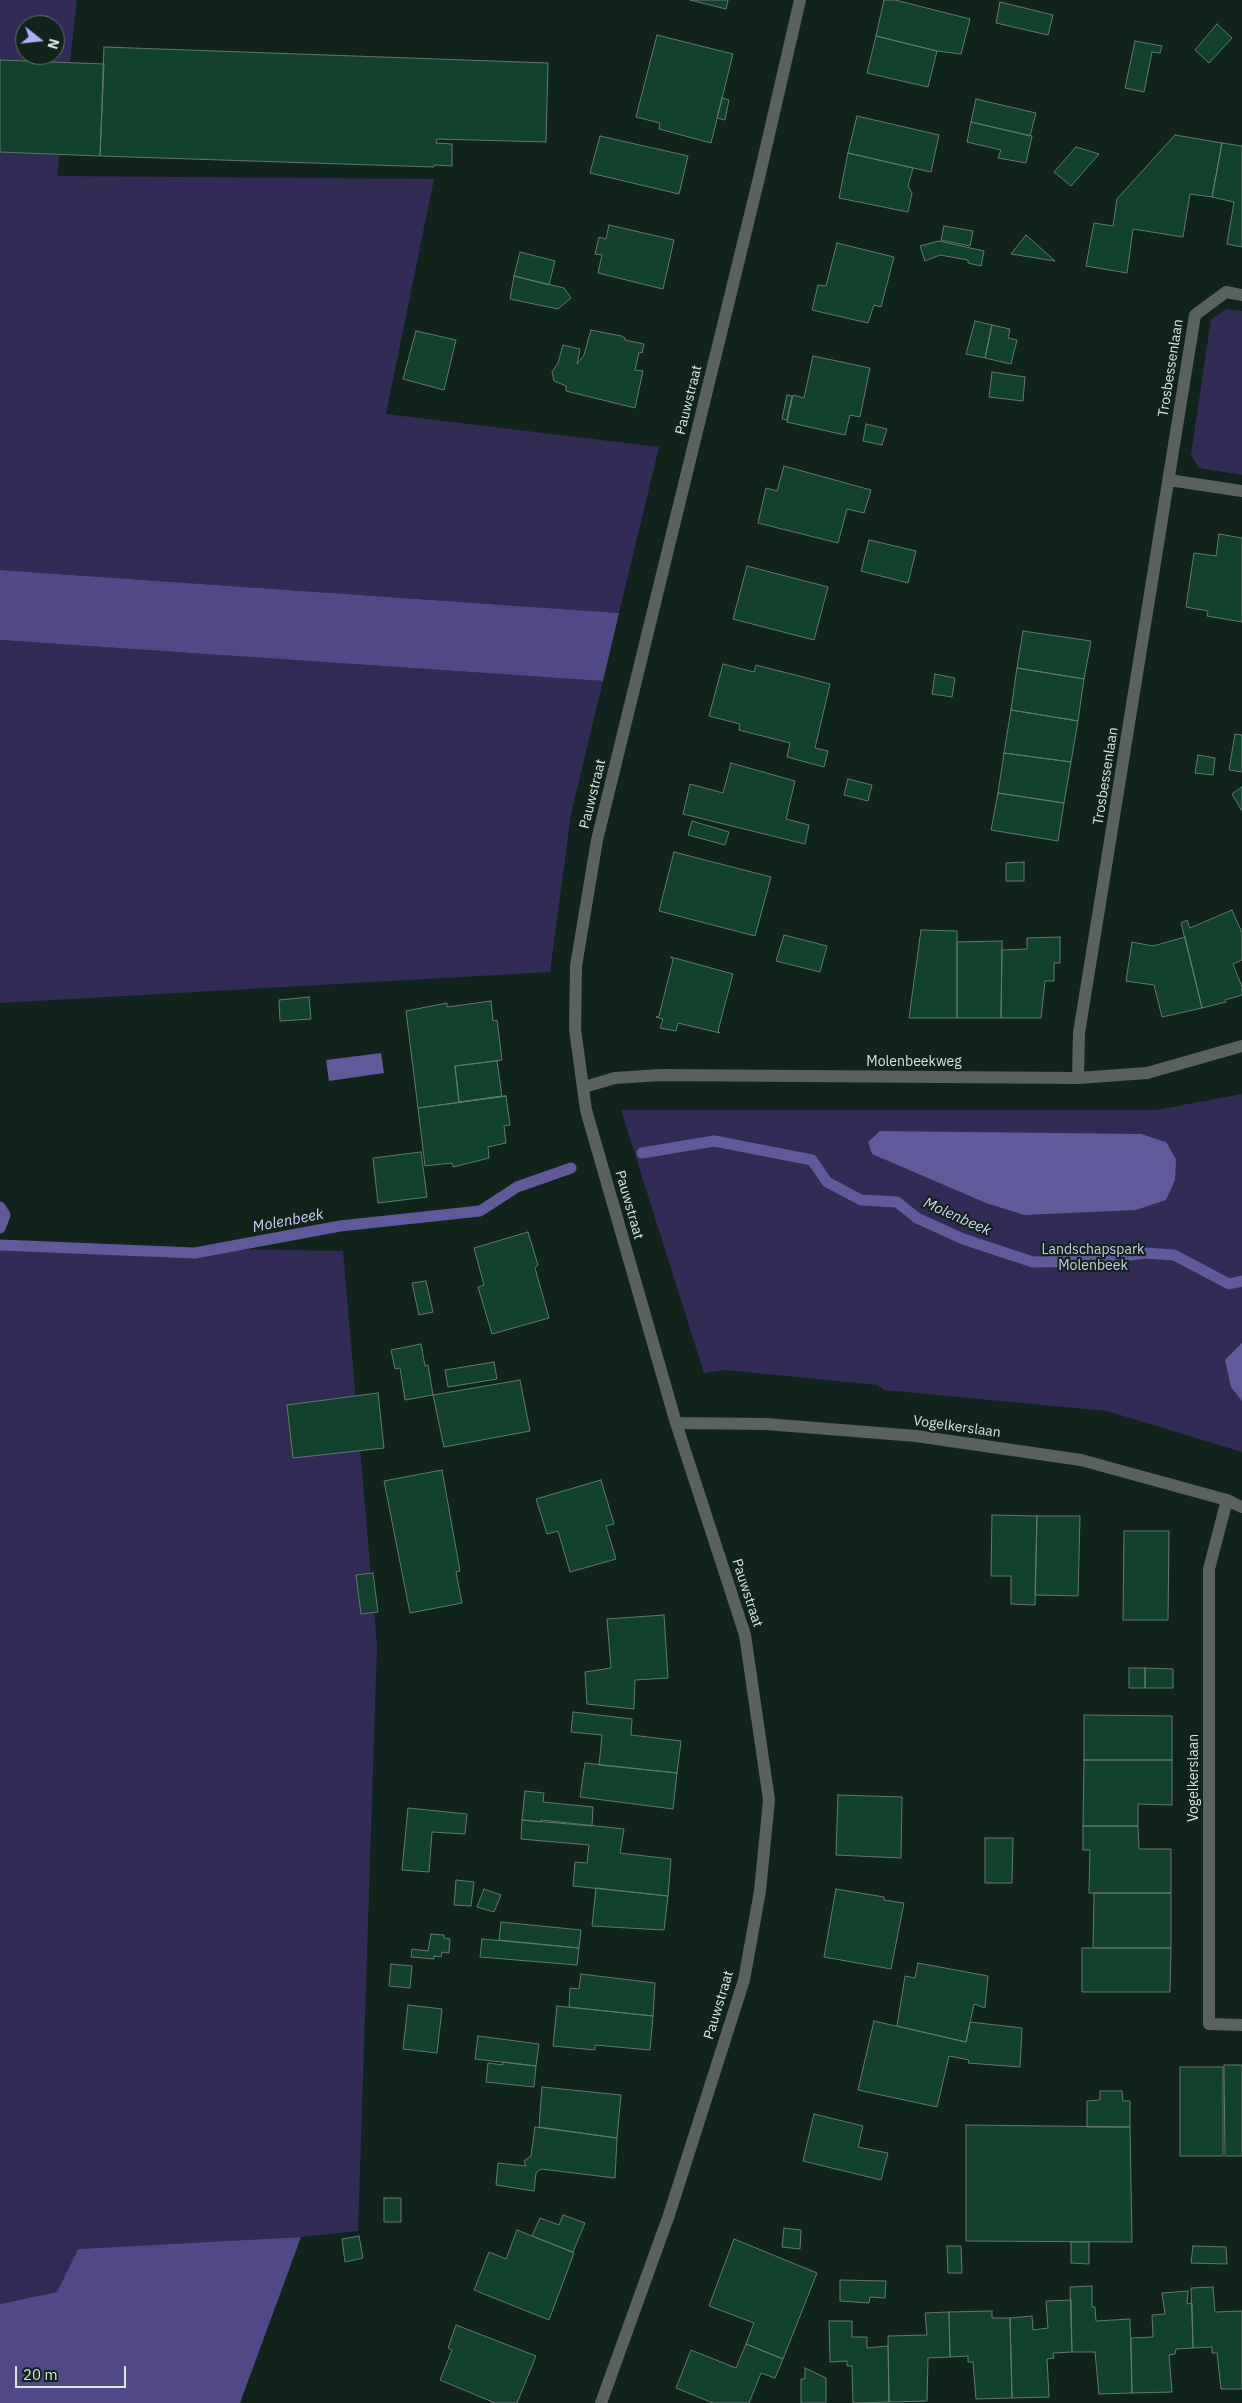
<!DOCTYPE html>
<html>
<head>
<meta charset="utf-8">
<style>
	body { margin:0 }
	#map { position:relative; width:1242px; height:2403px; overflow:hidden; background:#11241c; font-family:"IBM Plex Sans",sans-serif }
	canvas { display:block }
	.north { position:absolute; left:15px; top:15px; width:50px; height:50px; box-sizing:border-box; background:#11241c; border:1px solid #61716a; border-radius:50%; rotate:106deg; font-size:14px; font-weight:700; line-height:20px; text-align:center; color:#d9e5df }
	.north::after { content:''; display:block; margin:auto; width:18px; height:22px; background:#b3adf9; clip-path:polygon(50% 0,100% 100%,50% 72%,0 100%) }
	.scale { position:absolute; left:15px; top:2366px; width:111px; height:22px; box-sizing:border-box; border:2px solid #d9e5df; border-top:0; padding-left:6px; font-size:15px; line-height:18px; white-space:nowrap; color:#d9e5df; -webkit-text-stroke:4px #11241c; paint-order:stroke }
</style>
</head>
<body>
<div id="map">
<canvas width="1242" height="2403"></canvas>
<div class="north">N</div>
<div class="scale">20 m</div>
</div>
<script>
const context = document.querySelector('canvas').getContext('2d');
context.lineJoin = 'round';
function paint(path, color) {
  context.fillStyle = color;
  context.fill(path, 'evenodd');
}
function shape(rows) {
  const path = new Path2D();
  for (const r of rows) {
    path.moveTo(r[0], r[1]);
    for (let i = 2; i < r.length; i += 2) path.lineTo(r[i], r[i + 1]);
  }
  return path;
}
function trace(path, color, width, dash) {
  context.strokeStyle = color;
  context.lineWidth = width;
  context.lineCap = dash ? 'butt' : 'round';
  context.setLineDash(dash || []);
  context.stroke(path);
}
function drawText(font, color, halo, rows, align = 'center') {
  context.font = font + ' "IBM Plex Sans",sans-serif';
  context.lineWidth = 4.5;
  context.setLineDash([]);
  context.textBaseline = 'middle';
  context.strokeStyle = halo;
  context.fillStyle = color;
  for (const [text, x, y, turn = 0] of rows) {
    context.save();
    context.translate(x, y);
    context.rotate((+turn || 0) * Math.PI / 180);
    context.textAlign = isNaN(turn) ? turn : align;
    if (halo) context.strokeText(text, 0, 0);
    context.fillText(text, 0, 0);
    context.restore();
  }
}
paint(shape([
	[0,0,77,0,57,176,434,179,386,414,659,447,619,613,0,570],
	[25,25,55,25,55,55,25,55],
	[1227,309,1242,311,1242,475,1199,468,1191,455,1211,319],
	[0,640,603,681,571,814,550,972,0,1003],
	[1242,1094,1242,1452,1107,1411,884,1390,877,1385,817,1379,725,1370,704,1373,621,1110,1156,1110],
	[0,1245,343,1251,377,1645,358,2231,301,2237,78,2249,57,2292,0,2304]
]), '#312b56');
paint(shape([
	[0,570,619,613,603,681,0,640],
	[301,2237,240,2403,0,2403,0,2304,57,2292,78,2249]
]), '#504887');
paint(shape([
	[381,1053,384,1073,329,1081,326,1060],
	[880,1131,1141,1134,1166,1142,1176,1159,1175,1180,1166,1200,1136,1210,1024,1215,986,1203,872,1154,868,1142],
	[1242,1343,1242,1401,1231,1387,1225,1360]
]), '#60599a');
trace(shape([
	[642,1153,714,1141,812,1160,827,1182,861,1200,897,1202,917,1218,963,1239,1033,1262,1085,1261,1145,1253,1174,1255,1229,1284,1242,1281],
	[0,1207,5,1215,0,1228],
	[0,1245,195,1253,340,1226,480,1211,517,1187,571,1168]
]), '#60599a', 11);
const building = shape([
	[690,0,728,0,726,9,690,0],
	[884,0,895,0,970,19,961,54,937,51,876,36,884,0],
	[1000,2,1053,15,1048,35,996,23,1000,2],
	[1217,24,1232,38,1209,63,1195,50,1217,24],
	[657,35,733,54,711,143,659,129,660,123,636,117,657,35],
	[876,36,937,51,928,87,867,73,876,36],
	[1135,41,1162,46,1160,53,1152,52,1144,92,1125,88,1135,41],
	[104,47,548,63,546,142,437,139,436,143,452,144,452,166,434,165,434,167,100,156,104,47],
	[0,60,104,64,100,156,0,152,0,60],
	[722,98,729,100,725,120,717,118,722,98],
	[976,99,1036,113,1030,136,971,122,976,99],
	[857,116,939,135,931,172,848,153,857,116],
	[971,122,1032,136,1026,163,998,158,1001,150,967,142,971,122],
	[1175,135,1222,143,1212,197,1190,194,1183,237,1133,229,1127,273,1086,266,1094,223,1113,226,1117,199,1175,135],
	[600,136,688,156,679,194,590,173,600,136],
	[1222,143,1242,146,1242,247,1227,244,1234,202,1212,197,1222,143],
	[1076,147,1099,154,1071,186,1054,172,1076,147],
	[848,153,913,168,908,186,912,193,908,212,839,198,848,153],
	[609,225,674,240,663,289,598,273,602,255,595,254,599,237,606,239,609,225],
	[944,226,973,231,970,246,941,240,944,226],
	[1026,235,1055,261,1011,254,1026,235],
	[939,241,984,251,981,266,968,263,968,260,940,255,925,261,920,246,939,241],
	[837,243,894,257,881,307,874,305,868,323,812,310,818,285,826,286,837,243],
	[520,252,555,261,549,285,514,276,520,252],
	[514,276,564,288,571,298,558,309,510,299,514,276],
	[975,321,992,325,985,358,966,354,975,321],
	[992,325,1010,329,1008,338,1017,340,1011,364,985,358,992,325],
	[591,330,621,336,625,338,625,340,644,344,642,353,639,352,635,370,643,371,635,408,566,391,566,386,554,381,552,372,558,363,563,345,580,349,577,364,584,355,591,330],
	[416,331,456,340,444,390,403,379,416,331],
	[813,356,870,368,860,417,850,415,845,435,787,422,793,395,804,398,813,356],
	[992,372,1025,377,1023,401,989,397,992,372],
	[787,395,792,396,787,420,782,419,787,395],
	[866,424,887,429,882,445,863,441,866,424],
	[784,466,871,490,864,513,847,509,838,543,758,523,766,488,777,491,784,466],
	[1219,534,1242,538,1242,622,1207,616,1208,611,1186,607,1194,553,1216,556,1219,534],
	[869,540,916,551,908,583,861,571,869,540],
	[747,566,828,587,814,640,733,619,747,566],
	[1023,631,1091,641,1084,679,1017,668,1023,631],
	[723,664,754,672,756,665,830,684,815,748,828,751,824,767,787,757,790,743,739,730,740,724,709,716,723,664],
	[1017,668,1084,679,1078,721,1011,710,1017,668],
	[935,674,955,678,952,697,932,694,935,674],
	[1011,710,1078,721,1071,762,1004,753,1011,710],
	[1235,734,1242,735,1242,772,1229,770,1235,734],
	[1004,753,1071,762,1064,803,998,793,1004,753],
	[1198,755,1215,758,1213,775,1195,773,1198,755],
	[731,763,795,781,786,819,809,825,805,844,683,814,690,784,723,793,731,763],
	[848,779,872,785,868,801,844,795,848,779],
	[1242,787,1242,811,1232,794,1242,787],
	[998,793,1064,803,1058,841,991,830,998,793],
	[692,821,729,832,725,845,688,835,692,821],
	[674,852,771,877,755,936,659,911,674,852],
	[1024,862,1024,881,1006,881,1006,863,1024,862],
	[1232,910,1242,933,1242,960,1233,964,1242,987,1242,995,1225,1000,1226,1002,1202,1008,1181,923,1187,920,1190,928,1232,910],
	[921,930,957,931,957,1018,909,1018,921,930],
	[784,935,827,946,820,972,776,961,784,935],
	[1060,937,1060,963,1054,963,1054,981,1045,981,1041,1018,1001,1018,1002,950,1027,949,1027,938,1060,937],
	[1185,937,1202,1008,1162,1017,1154,985,1126,981,1132,942,1153,946,1185,937],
	[1002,941,1001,1018,957,1018,957,942,1002,941],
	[671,957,733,974,718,1031,720,1033,678,1023,676,1031,660,1028,663,1019,656,1017,659,1016,673,960,671,957],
	[309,997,311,1019,280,1021,279,1000,309,997],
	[491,1001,493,1021,497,1020,502,1060,455,1066,459,1102,506,1096,418,1108,406,1011,447,1003,447,1007,491,1001],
	[497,1061,502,1096,459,1102,455,1066,497,1061],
	[506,1096,510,1125,504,1126,506,1143,488,1147,489,1158,453,1167,452,1163,425,1166,418,1108,506,1096],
	[421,1152,427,1197,378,1203,373,1158,421,1152],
	[528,1232,538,1265,535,1268,549,1318,492,1334,478,1287,484,1285,474,1248,528,1232],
	[426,1281,433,1312,419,1315,412,1283,426,1281],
	[421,1344,425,1366,428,1365,433,1395,405,1400,400,1368,395,1369,391,1350,421,1344],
	[494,1362,497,1379,448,1387,445,1370,494,1362],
	[520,1380,530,1431,444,1447,433,1395,520,1380],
	[378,1393,384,1448,293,1458,287,1405,378,1393],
	[442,1470,460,1571,456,1572,462,1603,410,1613,384,1481,442,1470],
	[601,1480,614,1524,606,1526,616,1559,570,1572,558,1531,547,1534,536,1499,601,1480],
	[992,1515,1037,1516,1035,1605,1011,1604,1011,1576,991,1576,992,1515],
	[1037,1516,1080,1516,1078,1596,1035,1595,1037,1516],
	[1124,1531,1169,1531,1168,1620,1123,1620,1124,1531],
	[373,1573,378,1612,361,1614,356,1575,373,1573],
	[664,1615,668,1678,635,1680,634,1709,587,1704,585,1672,611,1668,607,1619,664,1615],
	[1129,1668,1145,1668,1145,1688,1129,1688,1129,1668],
	[1145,1668,1173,1669,1173,1688,1145,1688,1145,1668],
	[573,1712,632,1719,631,1735,681,1741,677,1773,599,1765,602,1735,571,1732,573,1712],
	[1084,1715,1172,1716,1172,1760,1084,1760,1084,1715],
	[1084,1760,1172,1760,1172,1805,1138,1804,1138,1826,1083,1826,1084,1760],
	[585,1763,677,1773,673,1809,580,1797,585,1763],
	[525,1791,544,1793,543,1802,593,1807,592,1826,522,1820,525,1791],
	[838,1795,902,1797,901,1858,836,1855,838,1795],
	[408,1808,467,1814,465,1834,432,1832,429,1872,402,1870,408,1808],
	[522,1820,541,1822,541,1820,624,1829,620,1853,671,1859,668,1896,573,1886,575,1862,587,1863,589,1845,521,1839,522,1820],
	[1083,1826,1138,1826,1139,1849,1171,1849,1171,1893,1089,1893,1090,1850,1083,1850,1083,1826],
	[985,1838,1013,1838,1012,1883,985,1883,985,1838],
	[456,1880,474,1882,471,1906,454,1905,456,1880],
	[596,1888,668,1896,664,1930,592,1926,596,1888],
	[484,1889,501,1895,494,1912,477,1907,484,1889],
	[836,1889,884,1897,884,1900,904,1903,891,1969,824,1957,836,1889],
	[1094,1893,1171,1893,1171,1948,1093,1948,1094,1893],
	[501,1922,581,1930,579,1948,499,1940,501,1922],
	[431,1934,444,1935,444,1938,450,1939,449,1953,442,1952,441,1957,434,1956,434,1959,411,1957,412,1949,428,1951,431,1934],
	[482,1939,579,1948,577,1965,480,1957,482,1939],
	[1082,1948,1171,1948,1170,1992,1082,1992,1082,1948],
	[918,1963,988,1976,985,2008,974,2004,966,2042,897,2026,905,1976,915,1978,918,1963],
	[391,1964,412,1966,410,1988,389,1986,391,1964],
	[581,1974,655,1983,653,2016,569,2007,570,1988,579,1989,581,1974],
	[408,2005,442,2009,437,2053,403,2049,408,2005],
	[557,2006,653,2016,650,2050,595,2045,595,2050,553,2046,557,2006],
	[874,2021,966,2042,970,2022,1022,2028,1020,2067,968,2063,969,2060,949,2056,937,2107,858,2090,874,2021],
	[478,2036,539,2044,536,2066,475,2059,478,2036],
	[503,2062,536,2066,534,2087,486,2082,488,2063,503,2065,503,2062],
	[1224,2065,1242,2065,1242,2156,1225,2156,1224,2065],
	[1180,2067,1223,2067,1223,2156,1180,2156,1180,2067],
	[542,2087,621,2095,617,2138,539,2127,542,2087],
	[1100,2091,1122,2091,1123,2101,1130,2101,1130,2127,1087,2127,1087,2101,1100,2100,1100,2091],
	[814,2114,863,2126,858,2147,888,2153,881,2180,803,2161,814,2114],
	[966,2125,1130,2127,1132,2242,966,2241,966,2125],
	[535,2127,617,2138,615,2178,541,2169,536,2173,534,2191,496,2185,498,2163,526,2166,524,2161,531,2156,535,2127],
	[384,2198,401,2198,401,2222,384,2222,384,2198],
	[563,2215,585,2223,573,2252,532,2236,540,2218,559,2225,563,2215],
	[784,2228,801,2230,800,2249,782,2247,784,2228],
	[517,2230,574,2253,549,2320,474,2290,489,2252,506,2259,517,2230],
	[359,2236,363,2258,345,2262,342,2239,359,2236],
	[734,2239,817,2273,783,2359,746,2344,754,2323,709,2306,734,2239],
	[1071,2242,1089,2242,1089,2264,1071,2263,1071,2242],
	[947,2246,961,2246,962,2273,948,2273,947,2246],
	[1193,2246,1226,2247,1227,2264,1191,2263,1193,2246],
	[840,2280,886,2281,885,2298,870,2297,869,2303,840,2301,840,2280],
	[1092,2286,1092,2307,1095,2307,1096,2321,1130,2319,1132,2393,1099,2394,1095,2352,1072,2352,1070,2287,1092,2286],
	[1213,2287,1215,2312,1242,2311,1242,2389,1221,2389,1217,2353,1212,2353,1212,2347,1193,2348,1191,2288,1213,2287],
	[1188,2291,1187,2304,1192,2303,1193,2348,1176,2349,1175,2354,1169,2355,1172,2392,1132,2393,1131,2338,1153,2337,1152,2315,1165,2314,1162,2293,1188,2291],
	[1071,2300,1072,2352,1053,2353,1054,2358,1047,2359,1049,2397,1012,2398,1010,2318,1032,2316,1033,2330,1048,2328,1046,2301,1071,2300],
	[992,2311,992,2318,1010,2318,1012,2398,976,2399,973,2362,968,2362,968,2356,950,2357,949,2312,992,2311],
	[949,2312,950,2357,928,2358,927,2401,889,2402,888,2336,927,2335,925,2313,949,2312],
	[829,2321,852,2321,852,2337,867,2337,867,2348,888,2346,889,2402,853,2403,852,2366,847,2366,847,2361,830,2362,829,2321],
	[456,2325,536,2356,517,2403,495,2403,440,2380,452,2350,448,2348,456,2325],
	[746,2344,783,2359,775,2378,761,2373,749,2403,713,2403,676,2388,691,2350,736,2368,746,2344],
	[805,2368,826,2378,826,2403,801,2403,801,2379,805,2379,805,2368]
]);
paint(building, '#12412e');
trace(building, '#64796e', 1);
trace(shape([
	[1169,480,1242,491],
	[1078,1078,1079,1033,1195,315,1226,292,1242,295],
	[584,1087,615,1078,661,1075,1078,1078,1147,1073,1242,1046],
	[676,1423,766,1424,916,1436,1081,1460,1227,1500,1242,1507],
	[1227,1500,1209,1569,1209,2024,1242,2025],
	[601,2403,669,2215,744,1980,760,1891,769,1800,745,1635,676,1423,586,1110,575,1029,576,966,597,840,759,178,800,0]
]), '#59625d', 12);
drawText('14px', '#d9e5df', '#11241c', [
	["Trosbessenlaan",1171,368,-81],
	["Pauwstraat",689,400,-76],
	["Trosbessenlaan",1106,776,-81],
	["Pauwstraat",593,794,-76],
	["Molenbeekweg",914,1062],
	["Pauwstraat",629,1205,74],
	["Vogelkerslaan",957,1427,8],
	["Pauwstraat",747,1593,72],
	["Vogelkerslaan",1194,1778,-90],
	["Pauwstraat",719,2005,-73]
]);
drawText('14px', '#cccaf0', '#11241c', [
	["Landschapspark",1093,1250],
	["Molenbeek",1093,1266]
]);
drawText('italic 15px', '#d4d2f9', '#11241c', [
	["Molenbeek",957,1217,24],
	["Molenbeek",288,1221,-11]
]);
</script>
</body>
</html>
